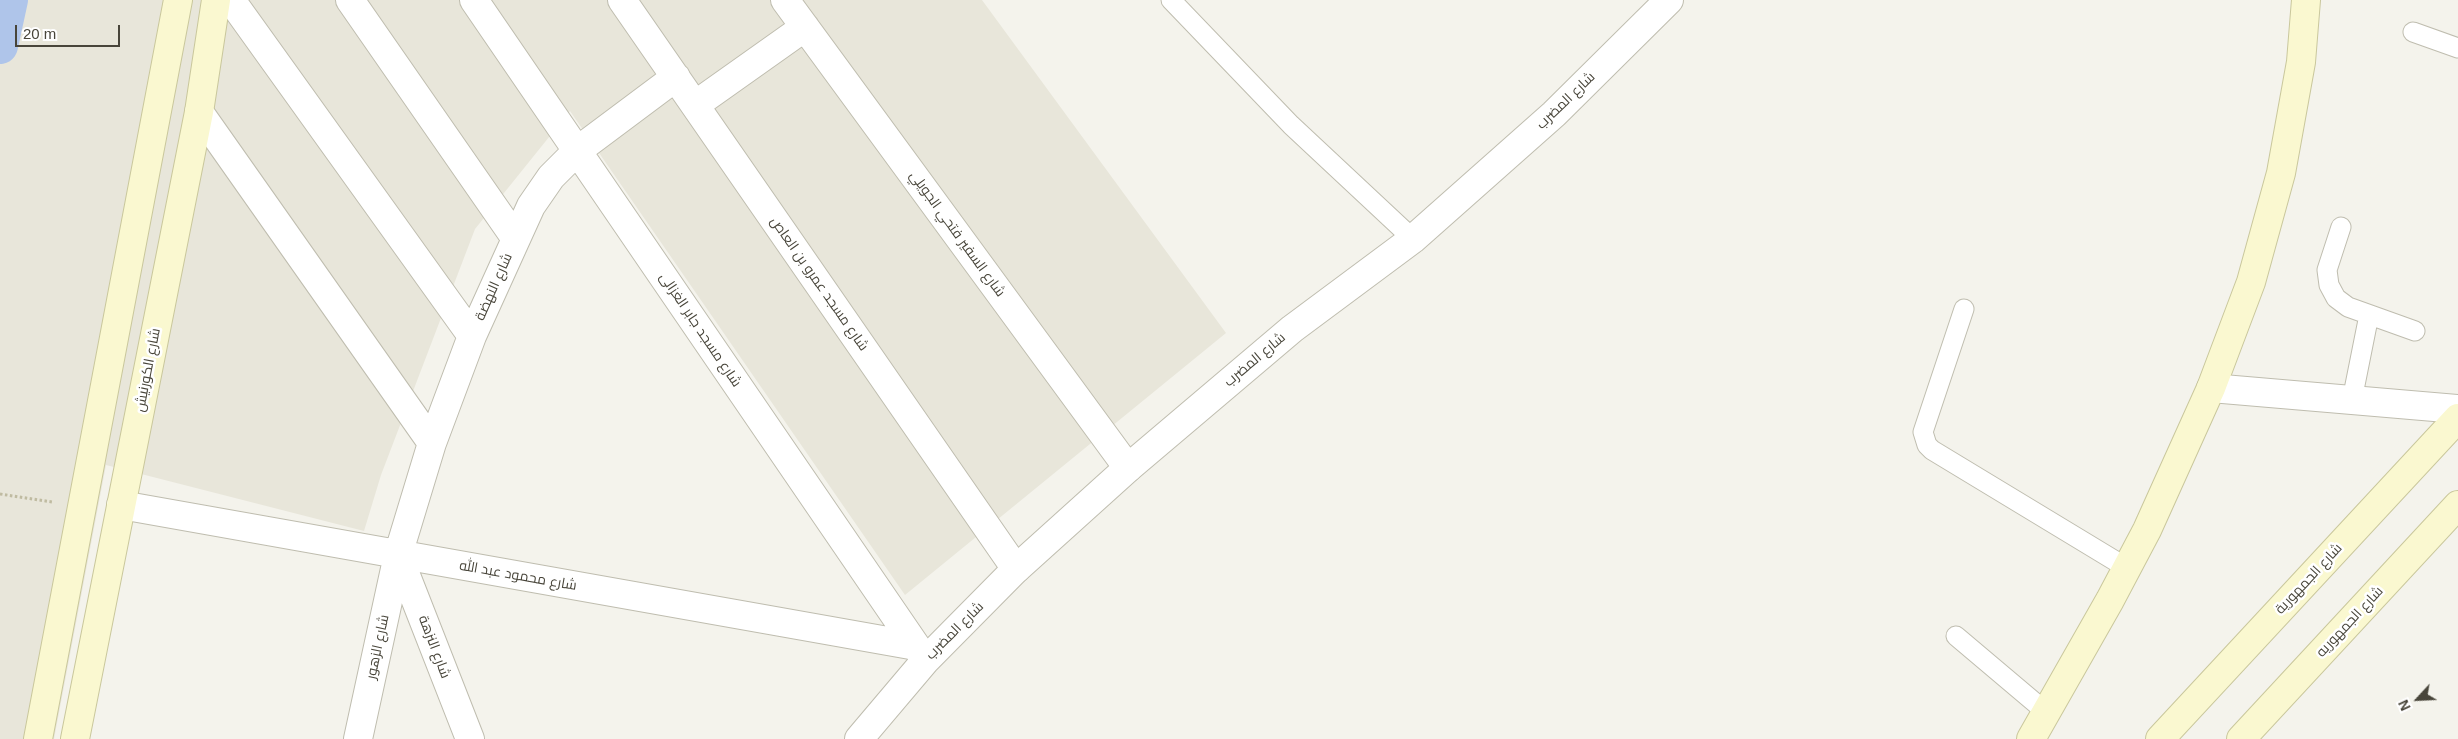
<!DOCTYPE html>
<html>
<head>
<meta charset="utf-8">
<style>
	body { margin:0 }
	#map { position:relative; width:2458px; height:739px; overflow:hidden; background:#f4f3ec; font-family:Arial,sans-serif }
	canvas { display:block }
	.north { position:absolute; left:2393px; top:674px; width:50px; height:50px; -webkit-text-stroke:4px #fff; paint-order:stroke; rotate:245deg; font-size:14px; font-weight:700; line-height:20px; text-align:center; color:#48453a }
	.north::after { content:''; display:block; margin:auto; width:18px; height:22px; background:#48453a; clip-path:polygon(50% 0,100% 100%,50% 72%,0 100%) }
	.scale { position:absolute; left:15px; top:25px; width:105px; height:22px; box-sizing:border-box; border:2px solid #48453a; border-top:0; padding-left:6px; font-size:15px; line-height:18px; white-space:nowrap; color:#48453a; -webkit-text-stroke:4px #fff; paint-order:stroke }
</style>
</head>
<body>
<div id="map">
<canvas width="2458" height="739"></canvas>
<div class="north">N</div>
<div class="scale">20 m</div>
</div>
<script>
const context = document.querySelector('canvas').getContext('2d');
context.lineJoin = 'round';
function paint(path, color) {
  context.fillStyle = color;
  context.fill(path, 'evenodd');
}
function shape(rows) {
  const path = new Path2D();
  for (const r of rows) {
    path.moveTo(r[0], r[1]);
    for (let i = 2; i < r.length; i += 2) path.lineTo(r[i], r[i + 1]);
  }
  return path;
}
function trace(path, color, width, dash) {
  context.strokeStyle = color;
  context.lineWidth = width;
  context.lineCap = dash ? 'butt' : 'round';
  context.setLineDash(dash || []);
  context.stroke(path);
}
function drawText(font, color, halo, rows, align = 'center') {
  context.font = font + ' Arial,Cairo,sans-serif';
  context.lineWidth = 5;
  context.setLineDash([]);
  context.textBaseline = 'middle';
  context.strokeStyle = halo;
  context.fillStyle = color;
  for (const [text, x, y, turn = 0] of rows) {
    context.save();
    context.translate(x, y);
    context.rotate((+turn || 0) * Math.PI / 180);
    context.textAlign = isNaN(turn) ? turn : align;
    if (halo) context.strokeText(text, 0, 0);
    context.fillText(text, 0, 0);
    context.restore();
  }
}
paint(shape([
	[0,0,982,0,1226,333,905,595,570,111,475,229,381,475,364,531,106,465,54,739,0,739]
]), '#e8e6da');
trace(shape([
	[0,46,10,0]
]), '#afc5ea', 36);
const service = shape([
	[1171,0,1291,125,1413,239],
	[2413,32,2458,48],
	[2341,227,2327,270,2329,285,2336,298,2348,307,2415,331],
	[1964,309,1923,432,1927,445,1932,450,2127,568],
	[2352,400,2369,315],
	[1956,636,2046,712]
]);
const minor = shape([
	[231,0,472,336],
	[350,0,516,239],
	[474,0,922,655],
	[622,0,1016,569],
	[785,0,1128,468],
	[695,105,805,27],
	[199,112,432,443],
	[2211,388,2458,409],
	[121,505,916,646],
	[398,555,470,739],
	[358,739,398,555,432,443,472,336,531,206,551,177,577,151,676,77]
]);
const tertiary = shape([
	[859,739,925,661,1016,569,1128,468,1292,329,1413,239,1554,114,1669,0]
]);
const secondary = shape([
	[38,739,178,0],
	[75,739,199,112,216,0],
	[2031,739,2110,600,2147,530,2211,388,2251,282,2281,173,2301,62,2306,0],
	[2160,739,2458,418],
	[2241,739,2458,505]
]);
trace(service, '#bfbdaf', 21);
trace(minor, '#bfbdaf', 30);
trace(tertiary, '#bfbdaf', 30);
trace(secondary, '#c9c79c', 30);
trace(shape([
	[0,494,52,502]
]), '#bfbba1', 3, [2.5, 2.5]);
trace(service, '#fff', 19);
trace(minor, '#fff', 28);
trace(tertiary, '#fff', 28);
trace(secondary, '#faf8d0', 28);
drawText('14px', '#48453a', '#fff', [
	["شارع المضرب",1566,101,-44],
	["شارع السفير فتحي الجويلي",957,234,54],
	["شارع مسجد عمرو بن العاص",819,284,55],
	["شارع النهضة",494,287,-66],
	["شارع مسجد جابر الغزالى",700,330,56],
	["شارع المضرب",1255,360,-40],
	["شارع الكورنيش",148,370,-79],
	["شارع محمود عبد الله",518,576,10],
	["شارع الجمهورية",2309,579,-47],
	["شارع الجمهوريه",2350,622,-47],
	["شارع المضرب",955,631,-45],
	["شارع الزهور",378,647,-78],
	["شارع النزهة",434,647,69]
]);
</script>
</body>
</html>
